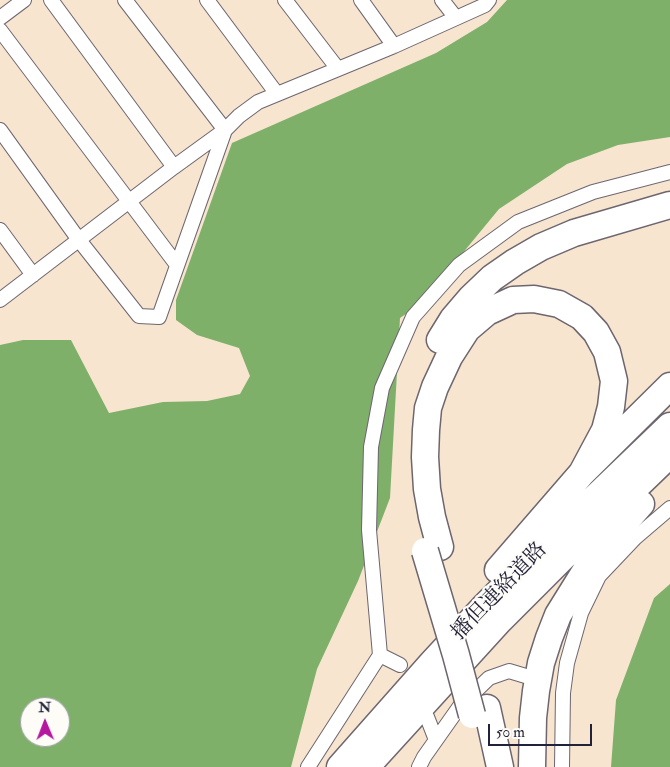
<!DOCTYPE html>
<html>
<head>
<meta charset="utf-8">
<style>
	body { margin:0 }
	#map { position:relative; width:670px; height:767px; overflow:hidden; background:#f7e5d0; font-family:"IM FELL Double Pica",serif }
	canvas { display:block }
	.north { position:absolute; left:20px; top:697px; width:50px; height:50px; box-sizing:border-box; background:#fdfcf7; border:1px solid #a5a5ac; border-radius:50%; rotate:359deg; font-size:14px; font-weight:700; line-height:20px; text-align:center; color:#22223b }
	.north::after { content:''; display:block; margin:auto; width:18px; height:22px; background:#b5179e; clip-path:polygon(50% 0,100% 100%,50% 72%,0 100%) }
	.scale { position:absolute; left:488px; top:724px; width:104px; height:22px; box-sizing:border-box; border:2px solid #22223b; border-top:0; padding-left:6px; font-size:15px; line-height:18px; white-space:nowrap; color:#22223b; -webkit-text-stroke:4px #fdfcf7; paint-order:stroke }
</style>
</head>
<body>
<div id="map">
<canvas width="670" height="767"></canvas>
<div class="north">N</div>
<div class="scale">50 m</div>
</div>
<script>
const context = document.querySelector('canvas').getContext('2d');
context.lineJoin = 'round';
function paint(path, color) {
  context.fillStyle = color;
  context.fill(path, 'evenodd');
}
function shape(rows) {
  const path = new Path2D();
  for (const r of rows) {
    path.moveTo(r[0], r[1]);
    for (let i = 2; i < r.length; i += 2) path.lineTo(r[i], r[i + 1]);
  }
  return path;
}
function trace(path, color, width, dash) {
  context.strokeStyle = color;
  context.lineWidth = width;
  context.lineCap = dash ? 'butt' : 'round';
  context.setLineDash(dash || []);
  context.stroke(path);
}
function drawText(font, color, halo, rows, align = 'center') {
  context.font = font + ' "IM FELL Double Pica","Noto Serif JP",serif';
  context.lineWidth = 4.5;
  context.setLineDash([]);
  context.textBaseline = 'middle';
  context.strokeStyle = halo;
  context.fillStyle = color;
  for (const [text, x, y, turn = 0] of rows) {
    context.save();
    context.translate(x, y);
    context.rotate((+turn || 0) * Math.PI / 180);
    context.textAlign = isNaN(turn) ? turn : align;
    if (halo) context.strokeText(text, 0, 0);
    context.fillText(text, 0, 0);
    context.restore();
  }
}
paint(shape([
	[507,0,670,0,670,137,618,145,567,164,499,209,438,283,437,293,400,318,390,498,358,581,317,669,291,767,0,767,0,345,23,340,71,340,109,413,163,402,207,401,240,394,250,376,239,348,197,335,176,320,176,300,232,143,436,53,487,22],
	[30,707,60,707,60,737,30,737],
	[670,584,670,767,611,767,616,700,654,598]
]), '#7fb06a');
const street = shape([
	[51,0,174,167],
	[207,0,277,94],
	[285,0,338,69],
	[361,0,394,46],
	[442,0,456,18],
	[0,18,24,0],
	[0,30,177,265],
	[0,130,79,240,139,316,159,317,225,130,239,116,258,102,394,46,485,5,489,0],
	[0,230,33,275],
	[0,300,174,167,225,130,125,0],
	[380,655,400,665],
	[427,717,436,740],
	[308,767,380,655,369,530,371,447,382,388,413,317,459,265,518,222,593,192,670,172],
	[419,767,424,757,460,706,489,678,509,671,529,677],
	[562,767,563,693,567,663,581,613,599,576,635,538,670,508]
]);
const highway = shape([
	[440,340,453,319,471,298,492,278,515,262,541,247,574,233,670,205],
	[440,547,432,517,427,489,425,457,426,430,428,408,435,387,449,357,467,329,487,312,513,300,534,299,559,304,582,317,596,332,607,352,614,381,611,407,605,430,582,473],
	[498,570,582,473,670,386],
	[487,708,500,767],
	[340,767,432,663,484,607,548,543,670,426],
	[366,767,499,621,563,557,670,454],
	[532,767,533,718,536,691,541,663,549,638,558,615,586,570,603,547,641,504]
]);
trace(street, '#6d666f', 16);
trace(highway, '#6d666f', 29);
trace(street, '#fff', 14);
trace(highway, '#fff', 26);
const highwayBridge = shape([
	[425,551,456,655,472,715]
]);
trace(highwayBridge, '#6d666f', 29, []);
trace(highwayBridge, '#fff', 26);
drawText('21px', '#22223b', '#fdfcf7', [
	["播但連絡道路",500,592,-46]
]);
</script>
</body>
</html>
